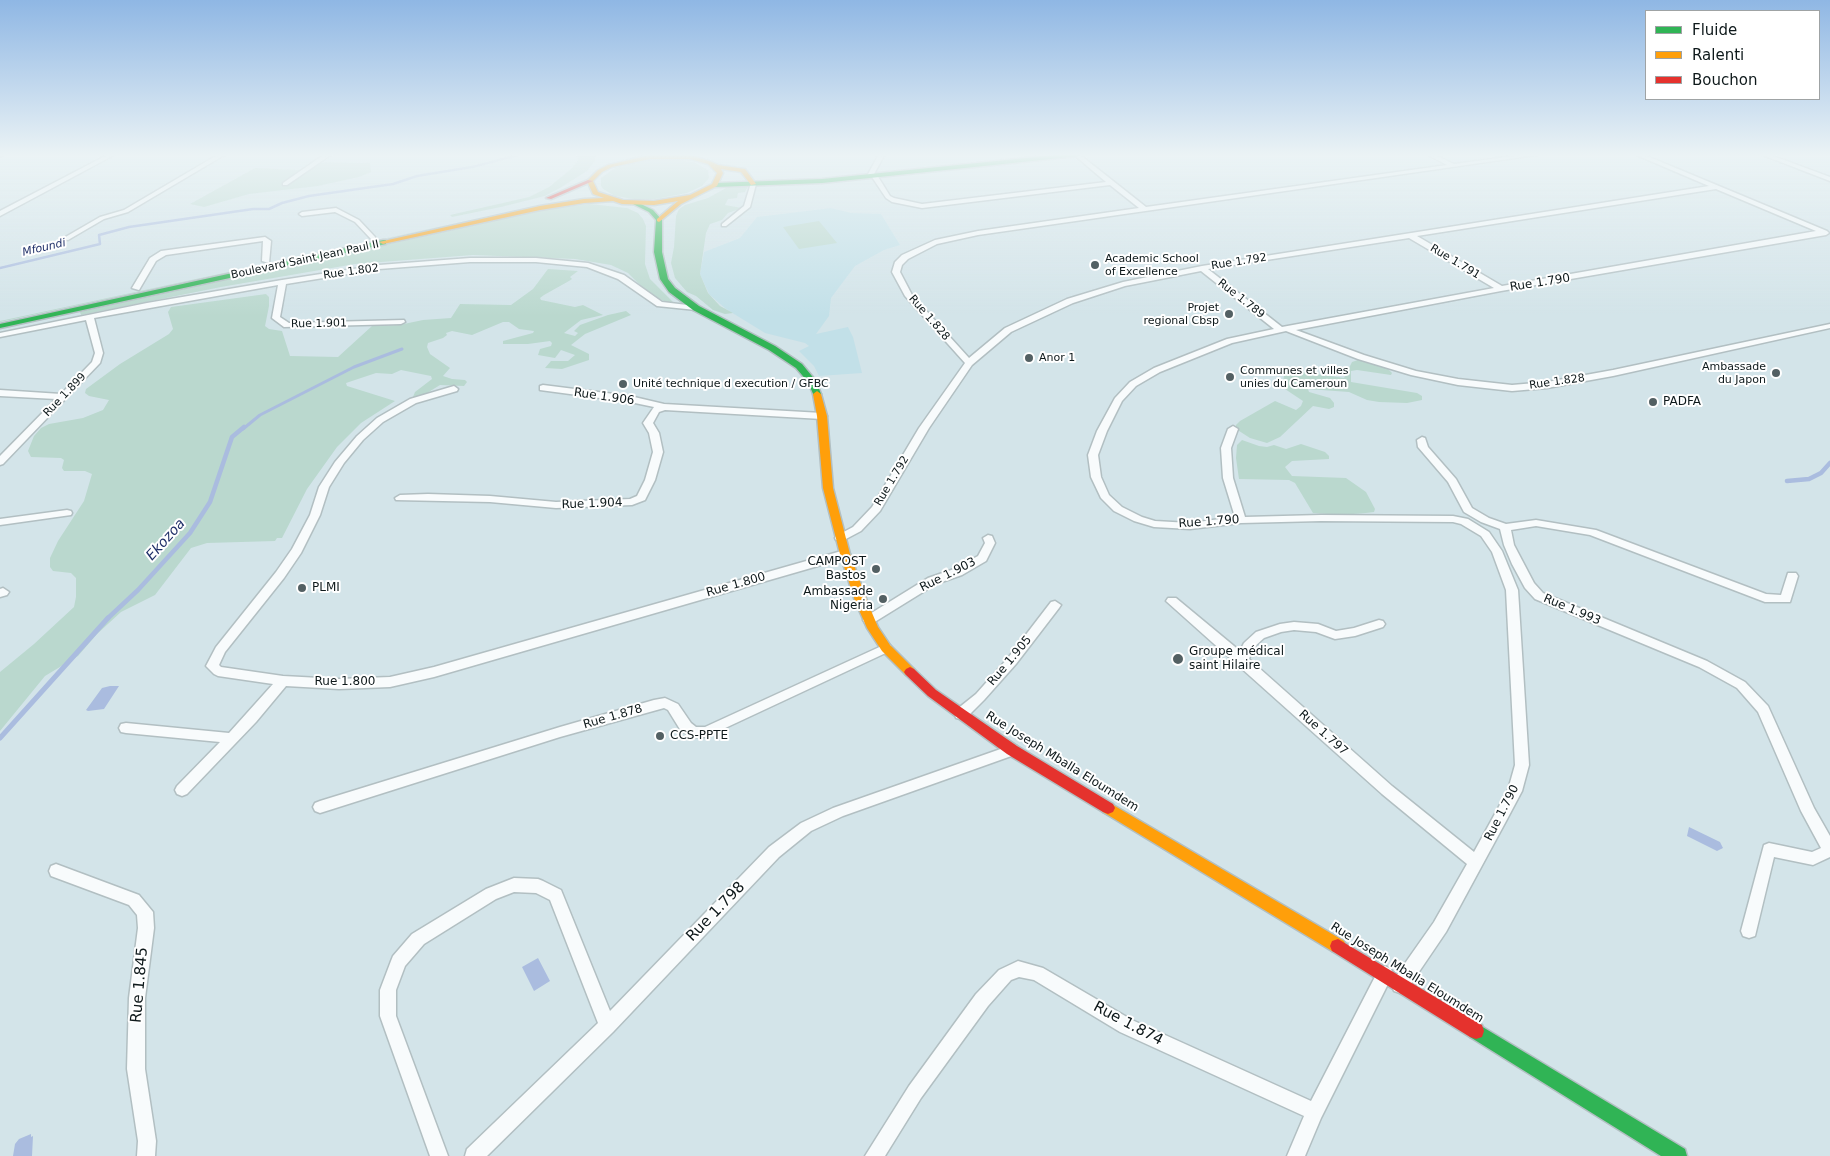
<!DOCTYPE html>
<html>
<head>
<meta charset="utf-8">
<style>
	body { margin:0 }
	#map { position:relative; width:1830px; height:1156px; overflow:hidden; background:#d3e4e9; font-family:"DejaVu Sans",sans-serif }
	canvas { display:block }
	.legend { position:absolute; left:1645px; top:10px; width:175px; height:90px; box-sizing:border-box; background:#fff; border:1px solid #9fa3a4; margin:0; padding:6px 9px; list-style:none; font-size:15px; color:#0e191b }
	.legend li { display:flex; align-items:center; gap:10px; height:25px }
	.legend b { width:25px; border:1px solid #9fa3a4 }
</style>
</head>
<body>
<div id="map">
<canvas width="1830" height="1156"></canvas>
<ul class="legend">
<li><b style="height:6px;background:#30b455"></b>Fluide</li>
<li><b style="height:6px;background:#ff9f0a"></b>Ralenti</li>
<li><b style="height:6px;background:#e5322d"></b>Bouchon</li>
</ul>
</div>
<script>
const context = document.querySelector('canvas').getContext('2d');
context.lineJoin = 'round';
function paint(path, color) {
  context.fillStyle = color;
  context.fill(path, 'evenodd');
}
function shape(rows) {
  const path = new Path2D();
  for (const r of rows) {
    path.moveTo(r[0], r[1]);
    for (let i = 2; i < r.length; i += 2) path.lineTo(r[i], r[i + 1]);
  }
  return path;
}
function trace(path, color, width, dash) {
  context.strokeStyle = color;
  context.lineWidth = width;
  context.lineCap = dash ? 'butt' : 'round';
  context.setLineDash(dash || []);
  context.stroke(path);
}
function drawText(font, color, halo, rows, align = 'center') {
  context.font = font + ' "DejaVu Sans",sans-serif';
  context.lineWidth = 4;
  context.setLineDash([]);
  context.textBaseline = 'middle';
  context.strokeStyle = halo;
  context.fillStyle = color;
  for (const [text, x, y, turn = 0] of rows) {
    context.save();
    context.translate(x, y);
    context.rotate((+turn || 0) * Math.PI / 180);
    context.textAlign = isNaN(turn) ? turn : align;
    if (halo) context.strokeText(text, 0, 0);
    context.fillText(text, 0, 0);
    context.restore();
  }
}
paint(shape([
	[831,208,851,213,881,214,900,245,884,250,855,266,831,298,829,316,816,334,848,327,853,337,862,373,819,376,814,366,799,351,809,346,805,343,765,333,726,309,709,294,700,274,704,252,740,238,757,217]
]), '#c2e0e8');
paint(shape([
	[576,154,596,154,595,161,587,171,560,188,545,196,501,207,452,217,450,215,529,197,549,187,571,169,578,160],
	[650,160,678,160,694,162,708,170,709,178,702,186,687,193,656,199,634,199,615,196,603,189,601,186,601,178,615,168],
	[325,162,370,163,371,172,359,177,318,186,249,194,204,207,190,204,255,168,299,170],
	[748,186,745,192,738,193,737,198,728,199,725,205,742,208,728,213,722,220,710,224,706,233,700,274,708,293,720,306,733,313,725,314,713,310,696,296,687,292,675,278,671,263,674,247,676,216,679,209,685,205,708,198,726,188],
	[590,204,627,208,638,213,643,219,646,226,645,264,650,279,673,302,668,303,649,294,628,273,611,265,575,259,473,255,355,264,221,287,81,315,80,312,548,209],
	[480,218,481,218,0,322,0,321],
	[819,221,837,243,799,249,783,227],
	[548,269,578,271,570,277,572,279,569,281,544,295,540,298,541,300,575,307,583,305,603,315,581,320,564,333,575,336,578,333,574,331,580,325,608,315,626,311,631,315,585,334,571,345,589,354,589,360,562,369,545,368,551,361,568,361,575,355,561,350,555,358,538,355,540,349,551,346,552,343,550,341,528,344,503,344,503,341,533,333,534,331,519,329,509,322,503,322,472,335,452,331,446,333,447,335,443,338,428,343,427,347,430,354,450,368,443,376,452,379,465,380,467,382,464,386,440,385,419,398,413,397,415,392,432,379,431,376,401,370,392,374,376,373,346,383,347,386,395,401,361,423,337,447,307,489,282,538,277,538,275,541,207,543,191,548,155,595,121,612,97,634,78,656,45,676,0,731,0,672,34,644,74,607,76,597,76,578,71,573,53,571,50,567,50,558,58,541,84,501,92,474,85,471,64,471,62,468,64,460,61,458,31,457,28,451,34,436,41,428,49,424,83,418,103,410,109,400,89,396,85,393,86,389,120,364,169,334,173,329,168,312,171,307,266,294,269,297,269,306,265,326,269,329,282,331,290,356,338,357,372,326,399,325,423,320,451,318,460,304,511,305,533,289],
	[1358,360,1388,369,1392,373,1391,375,1357,370,1351,371,1351,382,1417,393,1422,396,1422,400,1407,403,1379,402,1367,400,1349,392,1308,389,1309,392,1330,398,1334,403,1334,407,1329,409,1313,406,1280,437,1267,443,1250,438,1236,429,1236,425,1240,421,1275,401,1296,410,1301,406,1303,401,1282,387,1284,376,1290,370,1344,378,1352,362],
	[1242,440,1259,446,1267,447,1274,445,1286,449,1301,444,1325,452,1329,456,1329,459,1292,461,1285,467,1292,476,1346,478,1366,492,1375,509,1374,512,1366,513,1341,515,1313,513,1295,483,1289,480,1239,479,1236,458,1237,445]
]), '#bad8ce');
paint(shape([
	[110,686,119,686,104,709,88,711,86,710,102,688],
	[1689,827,1720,842,1723,848,1717,851,1687,836],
	[538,958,550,981,534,991,522,967],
	[31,1134,31,1137,33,1136,32,1156,13,1156,15,1144,19,1139]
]), '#aabcdf');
trace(shape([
	[0,268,100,244,99,235,129,227,253,209,269,209,282,203,309,196,393,184,417,176,472,167,522,154]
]), '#aabcdf', 2.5);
trace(shape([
	[243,429,260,415,354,367,402,349]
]), '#aabcdf', 3);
trace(shape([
	[1787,481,1809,479,1821,473,1830,463],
	[107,619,138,590,190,533,210,502,232,437,244,427]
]), '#aabcdf', 4.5);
trace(shape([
	[0,738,108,618]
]), '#aabcdf', 5);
const street = shape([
	[0,154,6,154,0,157,0,154],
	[109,154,116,154,0,216,0,211,109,154],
	[219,154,226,154,128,212,104,219,68,240,62,239,100,217,124,210,219,154],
	[325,154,332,154,287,185,283,185,283,183,325,154],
	[879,154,885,154,874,174,877,175,890,196,894,198,922,204,1106,182,1073,154,1079,154,1146,207,1447,165,1426,154,1433,154,1454,164,1529,154,1543,154,978,235,937,244,908,259,902,265,900,272,912,295,969,358,1005,328,1067,299,1123,282,1202,266,1709,186,1634,154,1642,154,1827,231,1829,233,1826,235,1501,291,1296,330,1364,355,1416,371,1458,379,1512,385,1547,382,1613,370,1830,324,1830,328,1613,376,1547,388,1512,391,1458,385,1411,375,1358,359,1286,331,1232,343,1160,372,1136,386,1122,401,1107,431,1098,455,1101,477,1109,495,1122,507,1142,517,1155,521,1190,523,1235,517,1223,478,1221,448,1228,429,1233,426,1238,429,1231,448,1233,478,1245,517,1321,515,1453,516,1468,519,1489,532,1502,551,1518,590,1529,765,1522,791,1505,823,1446,932,1406,991,1400,993,1394,991,1392,985,1394,979,1434,922,1467,864,1382,794,1166,601,1168,598,1176,598,1240,651,1244,643,1256,632,1280,624,1294,622,1318,624,1336,631,1354,628,1379,620,1383,621,1385,624,1383,627,1355,636,1335,639,1316,632,1294,630,1281,632,1264,638,1253,648,1249,659,1392,786,1474,852,1508,790,1515,765,1506,590,1492,552,1481,536,1461,524,1453,522,1321,521,1241,523,1190,529,1154,527,1134,521,1114,511,1101,498,1091,477,1088,455,1097,431,1115,398,1130,382,1154,368,1227,339,1274,329,1201,271,1125,286,1073,303,1011,332,972,365,929,428,880,511,861,531,844,540,836,540,835,538,836,536,853,527,872,507,919,428,965,363,905,296,892,272,895,262,902,255,935,240,978,231,1139,208,1110,185,922,208,892,202,886,198,872,177,867,176,879,154],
	[1716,189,1816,231,1502,286,1417,236,1716,189],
	[1409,238,1494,288,1282,327,1208,269,1409,238],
	[1760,154,1768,154,1830,177,1830,181,1760,154],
	[751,183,756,184,750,207,726,226,722,226,722,224,744,206,751,183],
	[336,208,359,220,375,237,375,239,371,239,355,222,335,212,302,216,299,214,302,212,336,208],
	[265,237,271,241,269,263,262,261,263,241,166,255,156,261,139,290,132,288,150,258,161,251,265,237],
	[470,258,536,258,588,263,624,275,662,302,696,306,700,308,696,310,657,306,618,279,587,267,536,262,470,262,379,269,286,284,280,317,289,323,404,320,405,322,401,324,284,327,272,318,278,285,94,318,103,353,100,363,3,464,0,465,0,456,56,399,0,396,0,390,61,394,92,362,95,353,86,320,0,337,0,333,147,303,282,280,379,265,470,258],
	[543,385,630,396,664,404,822,413,827,416,822,419,665,410,659,412,653,423,659,433,663,452,655,480,645,500,632,505,556,508,490,502,396,500,395,498,400,495,428,494,490,496,556,502,630,499,637,496,645,480,653,452,649,433,643,423,654,407,630,402,540,390,540,386,543,385],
	[454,386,458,389,457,391,416,403,383,422,363,440,344,463,329,487,320,515,301,553,284,578,225,652,219,665,221,667,283,676,339,679,390,677,434,667,845,550,850,554,849,557,434,677,390,687,339,689,286,686,256,722,187,794,182,796,177,794,175,790,177,786,220,742,126,733,121,732,119,728,121,724,126,723,229,733,273,684,218,676,214,674,206,666,216,647,276,572,292,549,310,515,319,487,335,462,357,436,377,418,410,399,454,386],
	[1422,437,1425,438,1428,447,1456,479,1472,508,1489,518,1506,524,1536,520,1596,530,1766,594,1781,595,1788,573,1796,573,1798,576,1790,602,1765,602,1590,535,1536,526,1511,530,1514,545,1534,583,1543,593,1707,661,1745,682,1768,706,1814,808,1830,836,1830,857,1813,865,1774,857,1755,936,1749,938,1743,936,1741,931,1764,845,1769,843,1812,852,1821,848,1801,811,1758,712,1737,688,1699,667,1535,599,1525,588,1512,564,1504,545,1500,529,1481,522,1464,512,1448,482,1418,447,1417,440,1422,437],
	[67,510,71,511,72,513,71,515,0,525,0,519,67,510],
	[988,535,992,536,995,543,986,561,962,575,936,584,873,623,865,623,863,620,865,617,928,578,954,569,978,556,985,543,983,538,988,535],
	[3,588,9,592,7,595,0,597,0,589,3,588],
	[1055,601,1061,605,1059,608,1016,664,984,700,966,718,961,719,956,718,955,714,956,710,976,694,1008,658,1051,602,1055,601],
	[886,644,890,645,892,648,890,651,706,737,694,737,681,731,668,710,664,708,560,737,320,813,315,811,313,807,315,803,320,801,560,727,654,700,665,698,678,704,691,723,696,727,705,727,886,644],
	[1012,745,1017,746,1019,750,1017,754,843,816,811,831,779,857,613,1032,487,1156,465,1156,467,1149,598,1023,550,900,536,893,514,892,496,899,424,944,405,966,396,990,396,1016,448,1156,430,1156,380,1016,380,990,391,961,393,956,412,934,486,889,514,878,538,879,543,881,561,890,610,1011,769,847,801,823,833,808,1012,745],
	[56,864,139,895,153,912,154,928,145,998,145,1069,156,1141,155,1156,137,1156,138,1141,127,1069,129,998,138,928,137,915,129,905,51,876,49,871,51,866,56,864],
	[1018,961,1043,968,1132,1020,1311,1101,1379,969,1385,966,1391,969,1393,974,1321,1118,1305,1156,1287,1156,1304,1116,1120,1032,1034,980,1019,977,1011,980,988,1006,921,1098,885,1156,865,1156,909,1086,976,994,999,970,1018,961]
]);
const fast = shape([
	[1064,154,1082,154,1079,156,822,183,715,187,712,185,715,183,822,179,1064,154],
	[633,202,637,202,653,210,662,220,662,252,668,279,675,288,699,306,775,346,802,364,816,381,821,394,820,396,814,396,808,382,796,368,769,350,693,310,669,292,660,279,654,252,656,220,649,212,633,204,633,202],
	[383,240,386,240,386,244,0,328,0,324,383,240],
	[1476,1023,1685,1149,1687,1156,1661,1156,1470,1037,1468,1031,1470,1025,1476,1023]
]);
const slow = shape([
	[650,155,690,155,712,162,718,165,745,169,756,184,751,185,741,172,721,169,723,173,717,186,681,204,659,222,657,221,657,219,678,201,654,205,622,204,613,201,584,203,540,210,383,244,379,242,540,206,584,199,604,198,593,194,587,181,598,170,608,165,650,155],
	[650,159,690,159,708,164,717,173,712,184,690,195,654,201,623,200,598,192,593,181,602,172,612,167,650,159],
	[817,391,821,394,827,416,833,488,850,554,867,601,878,627,890,645,914,669,916,672,914,675,906,675,882,651,867,628,855,601,840,554,823,488,817,416,813,394,817,391],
	[1108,802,1344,941,1346,946,1344,951,1338,953,1332,951,1103,812,1101,808,1103,804,1108,802]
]);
const jam = shape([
	[588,180,593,181,551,199,546,198,588,180],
	[910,667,914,669,936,690,1017,746,1113,804,1115,808,1113,812,1108,814,1103,812,1007,754,928,696,906,675,904,672,906,669,910,667],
	[1338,939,1482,1025,1484,1031,1482,1037,1476,1039,1470,1037,1332,951,1330,946,1332,941,1338,939]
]);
trace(street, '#b2bfc2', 3);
trace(fast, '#b2bfc2', 3);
trace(slow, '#b2bfc2', 3);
trace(jam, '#b2bfc2', 3);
paint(street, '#f8fbfc');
paint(fast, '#30b455');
paint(slow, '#ff9f0a');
paint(jam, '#e5322d');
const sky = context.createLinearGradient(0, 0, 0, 316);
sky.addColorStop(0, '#8fb7e4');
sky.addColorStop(0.49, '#ebf3f5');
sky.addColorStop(1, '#ebf3f500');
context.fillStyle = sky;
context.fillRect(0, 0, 1830, 316);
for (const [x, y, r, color] of [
	[1095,265,5,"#536063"],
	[1229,314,5,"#536063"],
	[1029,358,5,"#536063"],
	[1776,373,5,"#536063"],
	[1230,377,5,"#536063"],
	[623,384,5,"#536063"],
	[1653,402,5,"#536063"],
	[876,569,5,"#536063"],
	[302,588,5,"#536063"],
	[883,599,5,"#536063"],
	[1178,659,6,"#536063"],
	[660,736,5,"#536063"]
]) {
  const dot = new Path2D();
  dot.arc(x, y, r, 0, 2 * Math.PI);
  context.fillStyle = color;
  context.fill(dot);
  trace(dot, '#fff', 2);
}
drawText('italic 11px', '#203069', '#fff', [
	["Mfoundi",44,248,-13]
]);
drawText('11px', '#0e191b', '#fff', [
	["Academic School",1105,259],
	["of Excellence",1105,272],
	["Projet",1219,308,"right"],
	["regional Cbsp",1219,321,"right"],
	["Anor 1",1039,358],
	["Ambassade",1766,367,"right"],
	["du Japon",1766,380,"right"],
	["Communes et villes",1240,371],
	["unies du Cameroun",1240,384],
	["Unité technique d execution / GFBC",633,384]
], 'left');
drawText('11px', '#0e191b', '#fff', [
	["Boulevard Saint Jean Paul II",305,260,-12],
	["Rue 1.792",1239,262,-9],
	["Rue 1.791",1455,262,31],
	["Rue 1.802",351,272,-8],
	["Rue 1.789",1241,299,38],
	["Rue 1.828",929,318,49],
	["Rue 1.901",319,324,-1],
	["Rue 1.828",1557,382,-8],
	["Rue 1.899",65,395,-46],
	["Rue 1.792",892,481,-59]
]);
drawText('12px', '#0e191b', '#fff', [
	["Rue 1.790",1540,283,-9],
	["Rue 1.906",604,397,8],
	["Rue 1.904",592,504,-2],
	["Rue 1.790",1209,522,-4],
	["Rue 1.903",948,575,-27],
	["Rue 1.800",736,585,-16],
	["Rue 1.993",1572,610,23],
	["Rue 1.905",1010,661,-50],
	["Rue 1.800",345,682],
	["Rue 1.878",613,717,-16],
	["Rue 1.797",1323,733,42],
	["Rue Joseph Mballa Eloumdem",1062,762,32],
	["Rue 1.790",1502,813,-63],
	["Rue Joseph Mballa Eloumdem",1407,973,32]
]);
drawText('12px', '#0e191b', '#fff', [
	["PADFA",1663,402],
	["CAMPOST",866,562,"right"],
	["Bastos",866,576,"right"],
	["PLMI",312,588],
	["Ambassade",873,592,"right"],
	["Nigeria",873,606,"right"],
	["Groupe médical",1189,652],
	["saint Hilaire",1189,666],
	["CCS-PPTE",670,736]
], 'left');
drawText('italic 14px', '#203069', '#fff', [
	["Ekozoa",166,540,-48]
]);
drawText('15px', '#0e191b', '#fff', [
	["Rue 1.798",716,912,-46],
	["Rue 1.845",140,985,-85],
	["Rue 1.874",1128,1024,28]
]);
</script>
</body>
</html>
